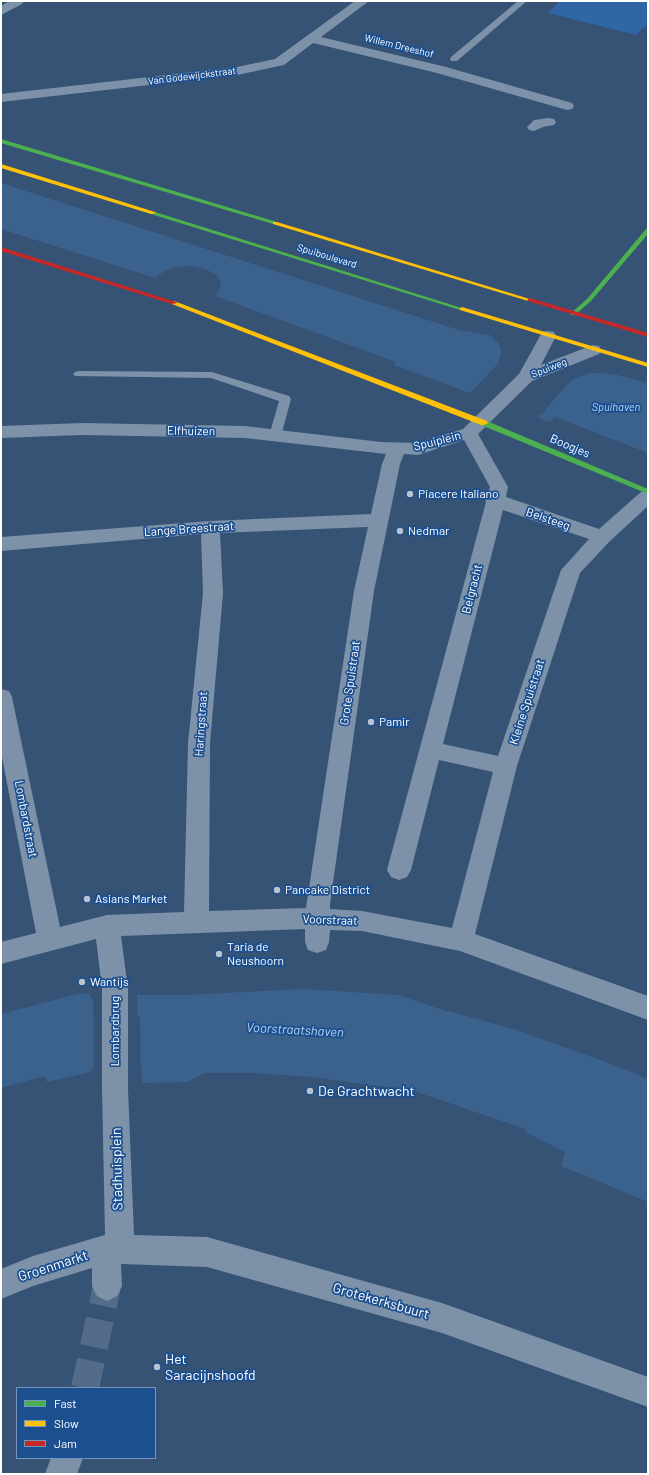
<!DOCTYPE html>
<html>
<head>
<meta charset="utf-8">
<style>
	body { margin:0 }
	#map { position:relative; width:649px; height:1475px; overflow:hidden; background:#365274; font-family:Barlow,sans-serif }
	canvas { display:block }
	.frame { position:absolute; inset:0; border:2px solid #fff; pointer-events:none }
	.legend { position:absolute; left:16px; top:1387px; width:140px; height:72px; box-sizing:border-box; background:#1b4f8f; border:1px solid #7695bc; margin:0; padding:5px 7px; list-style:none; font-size:12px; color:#fff }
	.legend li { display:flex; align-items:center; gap:8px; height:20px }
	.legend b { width:20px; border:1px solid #7695bc }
</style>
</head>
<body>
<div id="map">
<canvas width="649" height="1475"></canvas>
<div class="frame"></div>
<ul class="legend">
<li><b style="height:5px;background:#4caf50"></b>Fast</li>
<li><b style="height:5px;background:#ffc107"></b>Slow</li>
<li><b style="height:5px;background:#c62828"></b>Jam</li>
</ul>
</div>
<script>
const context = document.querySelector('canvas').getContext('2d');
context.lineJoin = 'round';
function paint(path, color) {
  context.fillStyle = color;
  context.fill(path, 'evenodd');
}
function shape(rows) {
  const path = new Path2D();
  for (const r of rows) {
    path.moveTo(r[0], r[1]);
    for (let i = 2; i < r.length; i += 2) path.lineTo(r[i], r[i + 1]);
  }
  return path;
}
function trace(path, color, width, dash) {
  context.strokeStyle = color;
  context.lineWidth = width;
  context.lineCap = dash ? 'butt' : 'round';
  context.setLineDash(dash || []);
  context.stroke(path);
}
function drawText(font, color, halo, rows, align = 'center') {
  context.font = font + ' Barlow,sans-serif';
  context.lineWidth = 3.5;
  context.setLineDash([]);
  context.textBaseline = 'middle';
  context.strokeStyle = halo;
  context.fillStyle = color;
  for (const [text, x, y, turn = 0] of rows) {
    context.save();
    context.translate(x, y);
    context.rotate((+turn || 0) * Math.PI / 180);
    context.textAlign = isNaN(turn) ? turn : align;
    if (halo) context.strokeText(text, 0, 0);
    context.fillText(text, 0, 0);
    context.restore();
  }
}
paint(shape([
	[560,1,648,1,648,24,636,35,548,13]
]), '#2f66a5');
paint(shape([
	[1,183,459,330,490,335,499,344,501,352,499,361,495,367,561,391,573,379,583,375,591,373,600,373,618,375,648,383,648,453,555,417,550,422,538,418,541,413,474,389,470,393,394,365,396,362,215,296,221,287,220,280,215,274,205,269,190,266,175,267,163,272,155,278,1,229],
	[303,989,399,995,449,1012,449,1011,517,1030,617,1066,648,1079,648,1202,561,1166,565,1152,525,1132,525,1129,414,1091,312,1077,252,1073,204,1073,188,1082,142,1083,141,1066,97,1069,91,1072,47,1082,45,1076,1,1088,1,1014,77,994,89,993,92,999,137,995,184,995]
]), '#3b618d');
paint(shape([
	[495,367,562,390,542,414,474,389],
	[137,993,137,1017,140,1016,141,1085,140,1068,91,1072,94,1068,93,996]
]), '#365274');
trace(shape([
	[85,1388,107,1286]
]), '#546c89', 28, [28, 14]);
paint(shape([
	[518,1,527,1,457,61,451,61,450,59,451,57,518,1],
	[79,371,212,372,289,396,291,399,281,436,279,439,275,440,271,439,269,436,279,401,211,378,75,376,73,374,75,372,79,371]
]), '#7d92a8');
paint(shape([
	[9,1,24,1,22,4,1,15,1,6,9,1],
	[355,1,369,1,321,37,446,67,572,103,574,106,572,109,567,110,437,73,313,43,284,65,237,75,1,102,1,94,237,67,275,59,355,1],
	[549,118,554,119,556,122,554,125,543,127,534,131,529,130,527,127,534,120,549,118],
	[548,331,554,332,556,336,541,365,593,345,599,346,601,350,599,354,532,381,478,434,508,487,506,497,599,529,641,492,648,490,648,506,609,542,580,573,517,766,475,934,648,996,648,1020,460,951,362,931,330,930,329,942,326,950,317,953,308,950,305,942,305,929,121,936,128,989,128,1089,134,1235,207,1237,442,1303,648,1377,648,1407,442,1333,207,1267,121,1264,122,1286,117,1296,107,1301,97,1296,92,1286,92,1268,33,1286,1,1299,1,1269,33,1256,105,1235,102,1089,102,989,96,939,1,964,1,942,36,933,1,752,1,689,9,691,12,697,60,927,107,915,184,912,188,743,203,593,201,534,1,551,1,537,210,521,371,514,382,464,386,454,245,438,82,435,1,438,1,426,82,423,245,426,381,442,417,443,463,429,519,374,540,336,542,332,548,331],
	[464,440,490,487,485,500,486,502,387,870,391,877,399,880,407,877,411,870,439,760,493,772,452,928,362,911,330,909,330,904,374,591,400,464,404,454,418,455,464,440],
	[503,510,589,539,561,570,498,756,443,744,503,510],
	[368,527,354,591,306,908,209,911,210,743,223,593,220,533,368,527],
	[51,1458,83,1458,77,1474,45,1474,51,1458]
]), '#7d92a8');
paint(shape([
	[1,139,277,222,278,223,273,224,1,143,1,139],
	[151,212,155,212,465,309,464,310,460,310,151,214,151,212],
	[648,228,648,234,591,301,575,315,571,315,571,313,587,299,646,229,648,228],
	[481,421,487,421,648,489,648,494,481,425,481,421]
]), '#4caf50');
paint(shape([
	[1,164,155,212,156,213,151,214,1,168,1,164],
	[273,222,277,222,533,300,528,301,273,224,273,222],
	[174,301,487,421,488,423,484,425,481,425,172,304,171,303,174,301],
	[462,307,648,363,648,367,460,310,459,309,462,307]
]), '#ffc107');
paint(shape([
	[1,247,176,302,177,303,172,304,1,251,1,247],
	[530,298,648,333,648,337,528,301,527,300,530,298]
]), '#c62828');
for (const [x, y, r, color] of [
	[410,494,4,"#b9c2ce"],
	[400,531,4,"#b9c2ce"],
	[371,722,4,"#b9c2ce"],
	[277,890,4,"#b9c2ce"],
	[87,899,4,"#b9c2ce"],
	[219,954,4,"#b9c2ce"],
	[82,982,4,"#b9c2ce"],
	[310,1091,4,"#b9c2ce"],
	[157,1367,4,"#b9c2ce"]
]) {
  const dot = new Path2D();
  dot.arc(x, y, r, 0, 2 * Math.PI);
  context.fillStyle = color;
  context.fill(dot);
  trace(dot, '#1b4f8f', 1.5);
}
drawText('10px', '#fff', '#1b4f8f', [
	["Willem Dreeshof",399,46,14],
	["Van Godewijckstraat",192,76,-7],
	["Spuiboulevard",327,256,17],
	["Spuiweg",549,368,-22]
]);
drawText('italic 11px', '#b5d3f5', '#1b4f8f', [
	["Spuihaven",616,407]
]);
drawText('12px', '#fff', '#1b4f8f', [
	["Elfhuizen",191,431,1],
	["Spuiplein",437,441,-14],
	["Boogjes",570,446,23],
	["Belsteeg",548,519,19],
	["Lange Breestraat",189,529,-4],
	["Belgracht",472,589,-76],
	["Grote Spuistraat",350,683,-82],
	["Kleine Spuistraat",527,702,-72],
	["Haringstraat",201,724,-86],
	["Lombardstraat",26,819,79],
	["Voorstraat",330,920,2],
	["Lombardbrug",115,1031,-90]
]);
drawText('12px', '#fff', '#1b4f8f', [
	["Piacere Italiano",418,494],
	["Nedmar",408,531],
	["Pamir",379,722],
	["Pancake District",285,890],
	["Asians Market",95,899],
	["Taria de",227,947],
	["Neushoorn",227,961],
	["Wantijs",90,982]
], 'left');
drawText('italic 13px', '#b5d3f5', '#1b4f8f', [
	["Voorstraatshaven",295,1030,3]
]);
drawText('14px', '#fff', '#1b4f8f', [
	["De Grachtwacht",318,1091],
	["Het",165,1359],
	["Saracijnshoofd",165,1375]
], 'left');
drawText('14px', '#fff', '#1b4f8f', [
	["Stadhuisplein",117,1169,-91],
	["Groenmarkt",53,1266,-18],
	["Grotekerksbuurt",381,1301,16]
]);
</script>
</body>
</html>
